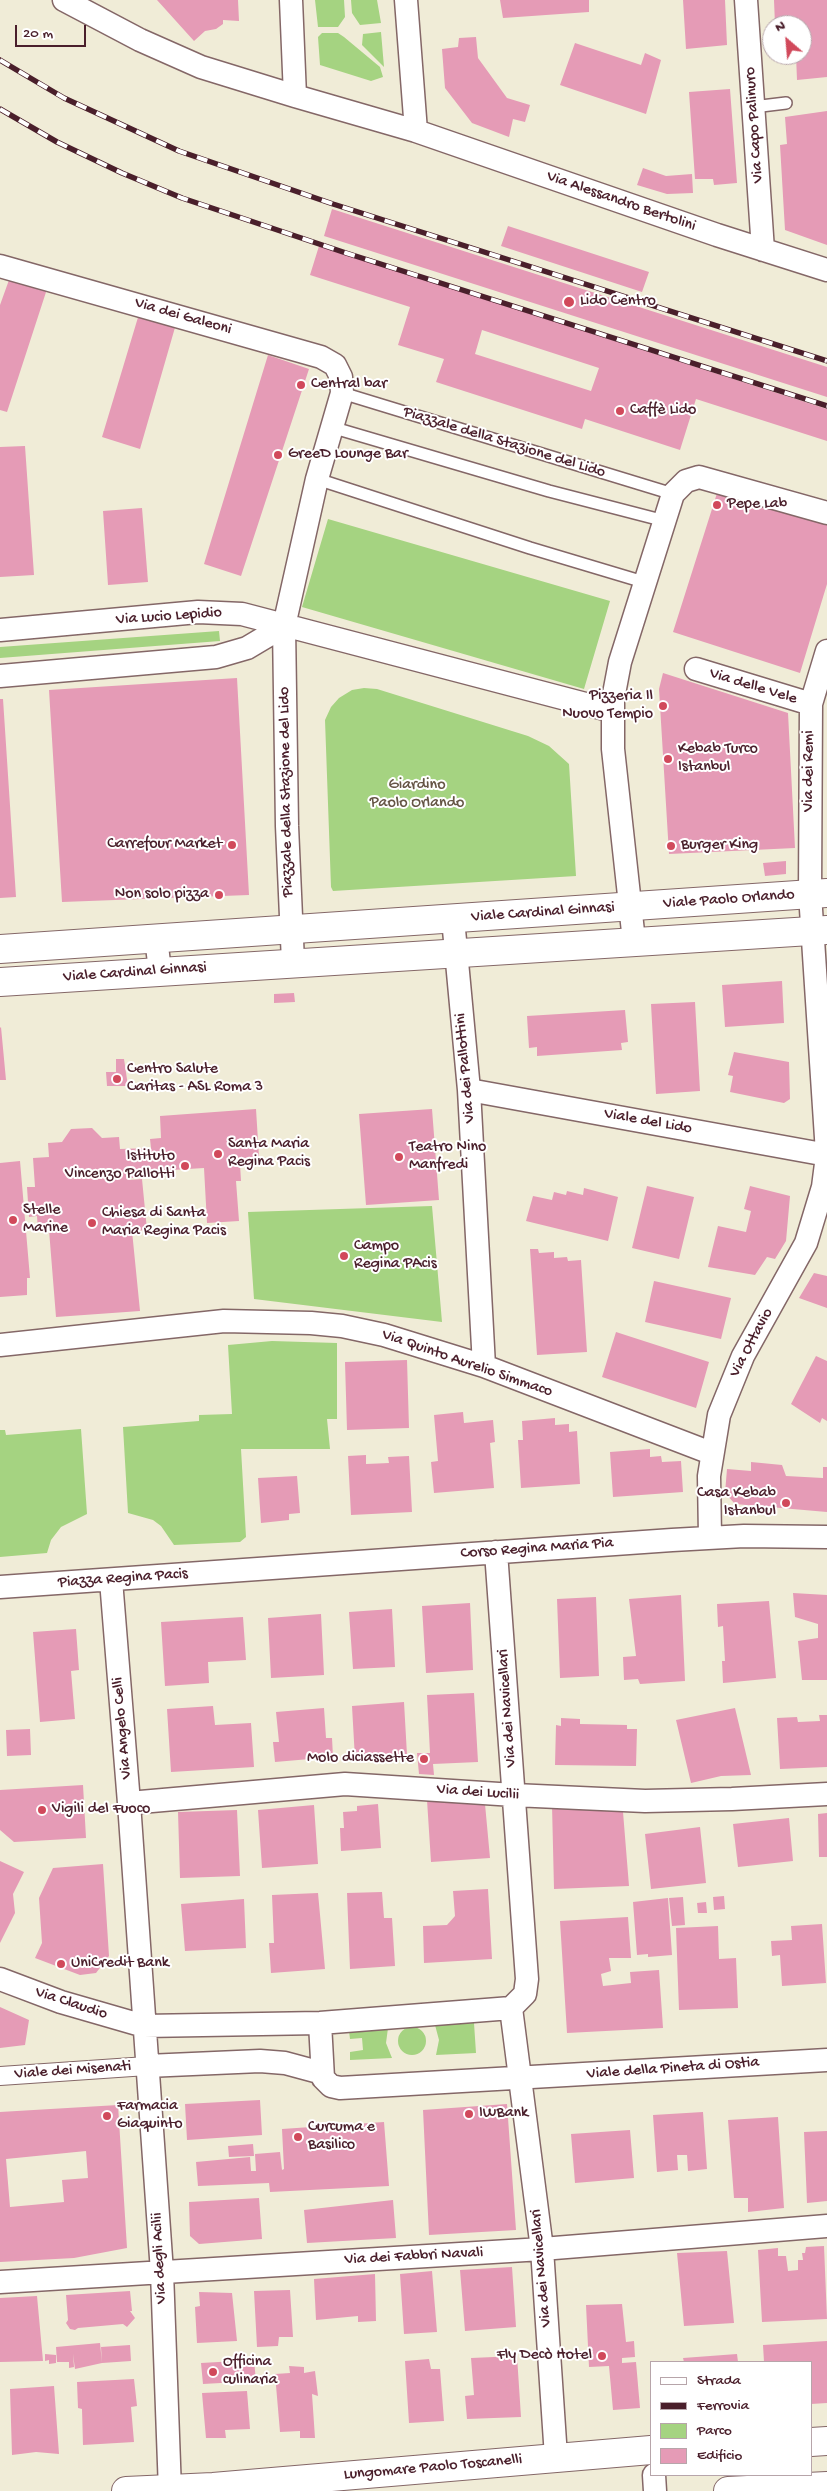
<!DOCTYPE html>
<html>
<head>
<meta charset="utf-8">
<style>
	body { margin:0 }
	#map { position:relative; width:827px; height:2491px; overflow:hidden; background:#f0ecd7; font-family:"Gochi Hand",sans-serif }
	canvas { display:block }
	.legend { position:absolute; left:650px; top:2361px; width:162px; height:115px; box-sizing:border-box; background:#fff; border:1px solid #b7a5aa; margin:0; padding:6px 9px; list-style:none; font-size:15px; color:#4a1f2b }
	.legend li { display:flex; align-items:center; gap:10px; height:25px }
	.legend b { width:25px; border:1px solid #b7a5aa }
	.north { position:absolute; left:762px; top:15px; width:50px; height:50px; box-sizing:border-box; background:#fff; border:1px solid #b7a5aa; border-radius:50%; rotate:333deg; font-size:14px; font-weight:700; line-height:20px; text-align:center; color:#4a1f2b }
	.north::after { content:''; display:block; margin:auto; width:18px; height:22px; background:#d1495b; clip-path:polygon(50% 0,100% 100%,50% 72%,0 100%) }
	.scale { position:absolute; left:15px; top:25px; width:71px; height:22px; box-sizing:border-box; border:2px solid #4a1f2b; border-top:0; padding-left:6px; font-size:15px; line-height:18px; white-space:nowrap; color:#4a1f2b; -webkit-text-stroke:4px #fff; paint-order:stroke }
</style>
</head>
<body>
<div id="map">
<canvas width="827" height="2491"></canvas>
<ul class="legend">
<li><b style="height:6px;background:#fff"></b>Strada</li>
<li><b style="height:6px;background:#4a1f2b"></b>Ferrovia</li>
<li><b style="height:14px;background:#a5d381"></b>Parco</li>
<li><b style="height:14px;background:#e59bb6"></b>Edificio</li>
</ul>
<div class="north">N</div>
<div class="scale">20 m</div>
</div>
<script>
const context = document.querySelector('canvas').getContext('2d');
context.lineJoin = 'round';
function paint(path, color) {
  context.fillStyle = color;
  context.fill(path, 'evenodd');
}
function shape(rows) {
  const path = new Path2D();
  for (const r of rows) {
    if (r.length === 3) {
      path.moveTo(r[0] + r[2], r[1]);
      path.arc(r[0], r[1], r[2], 0, 2 * Math.PI);
      continue;
    }
    path.moveTo(r[0], r[1]);
    for (let i = 2; i < r.length; i += 2) path.lineTo(r[i], r[i + 1]);
  }
  return path;
}
function trace(path, color, width, dash) {
  context.strokeStyle = color;
  context.lineWidth = width;
  context.lineCap = dash ? 'butt' : 'round';
  context.setLineDash(dash || []);
  context.stroke(path);
}
function drawText(font, color, halo, rows, align = 'center') {
  context.font = font + ' "Gochi Hand",sans-serif';
  context.lineWidth = 4;
  context.setLineDash([]);
  context.textBaseline = 'middle';
  context.strokeStyle = halo;
  context.fillStyle = color;
  for (const [text, x, y, turn = 0] of rows) {
    context.save();
    context.translate(x, y);
    context.rotate((+turn || 0) * Math.PI / 180);
    context.textAlign = isNaN(turn) ? turn : align;
    if (halo) context.strokeText(text, 0, 0);
    context.fillText(text, 0, 0);
    context.restore();
  }
}
paint(shape([
	[315,0,344,0,345,17,338,27,318,27],
	[351,0,377,0,381,23,360,25,352,13],
	[381,32,384,67,362,45,363,34],
	[322,33,338,33,344,37,380,67,383,77,371,81,320,65,318,37],
	[328,519,610,601,584,689,302,607],
	[219,631,220,641,0,658,0,647],
	[364,688,377,689,528,736,549,746,569,764,576,876,333,891,331,887,325,720,331,707,339,698,352,690],
	[432,1206,442,1322,254,1299,248,1212],
	[272,1341,337,1343,337,1419,327,1419,330,1449,241,1449,246,1537,240,1542,174,1545,161,1526,153,1520,128,1513,123,1427,199,1421,199,1415,232,1414,228,1345],
	[81,1429,87,1514,61,1527,51,1540,47,1553,0,1557,0,1430,5,1430,6,1435],
	[474,2023,476,2053,436,2055,439,2040,435,2025],
	[412,2041,14],
	[388,2028,386,2043,392,2058,350,2060,350,2052,363,2050,362,2038,350,2039,349,2031]
]), '#a5d381');
paint(shape([
	[157,0,238,0,239,21,223,20,223,24,216,29,205,31,194,41],
	[500,0,589,0,589,12,503,18],
	[683,0,725,0,727,45,686,49],
	[774,0,827,0,827,77,797,80,796,55,802,55,802,25,775,25],
	[476,37,478,58,507,98,530,105,525,122,513,119,509,137,472,123,445,88,442,49,458,47,459,38],
	[575,43,641,65,645,53,661,60,646,114,560,85],
	[730,89,737,183,714,185,713,179,695,179,689,92],
	[827,111,827,245,785,230,780,145,787,144,785,117],
	[643,168,666,176,692,174,693,193,667,194,637,185],
	[332,209,827,367,827,397,324,236],
	[508,226,649,272,642,292,501,246],
	[319,246,827,409,827,441,696,399,680,450,585,419,582,429,436,382,444,359,398,345,410,307,310,275],
	[482,330,599,368,591,391,475,354],
	[9,280,47,289,7,412,0,410,0,305],
	[139,314,176,324,140,449,102,437],
	[268,355,309,369,241,576,204,564],
	[25,446,34,575,0,577,0,447],
	[718,490,827,525,827,584,800,673,673,632],
	[142,508,148,582,108,585,103,511],
	[663,673,788,713,795,848,669,854,659,689],
	[237,678,249,895,62,902,49,690],
	[0,699,3,699,16,897,0,898],
	[786,861,786,874,765,876,763,863],
	[782,981,784,1023,725,1027,722,985],
	[294,993,295,1002,274,1003,274,994],
	[695,1002,700,1091,656,1094,651,1004],
	[625,1010,628,1042,621,1043,622,1050,537,1056,537,1047,529,1048,527,1016],
	[1,1027,6,1080,0,1080,0,1028],
	[734,1052,789,1062,790,1099,784,1103,730,1092,733,1076,728,1075],
	[116,1059,124,1059,128,1086,107,1086,106,1072,116,1072],
	[256,1109,259,1157,229,1159,230,1165,240,1164,241,1181,236,1181,239,1221,207,1223,204,1168,156,1171,157,1176,131,1178,130,1180,142,1179,147,1230,132,1231,140,1311,56,1317,49,1230,38,1231,37,1216,29,1217,27,1187,35,1187,33,1158,49,1157,48,1143,62,1142,71,1129,92,1128,102,1138,119,1137,120,1149,151,1148,150,1139,161,1138,160,1116],
	[432,1109,439,1200,366,1205,359,1114],
	[20,1161,30,1278,27,1278,27,1295,0,1297,0,1163],
	[647,1186,694,1197,679,1259,632,1248],
	[750,1186,790,1196,786,1241,775,1259,767,1257,755,1275,708,1267,718,1226,746,1232,751,1211,744,1209],
	[584,1188,618,1197,608,1241,526,1221,533,1196,552,1200,554,1192,566,1195,567,1191,583,1195],
	[530,1249,538,1249,539,1253,554,1252,554,1258,567,1257,568,1261,581,1260,587,1352,537,1355],
	[814,1273,827,1276,827,1308,799,1298],
	[654,1281,731,1298,721,1339,645,1322],
	[616,1332,709,1362,696,1408,602,1377],
	[816,1356,827,1361,827,1421,822,1418,820,1423,791,1404],
	[407,1360,409,1428,347,1430,345,1362],
	[463,1412,464,1423,493,1420,495,1442,490,1443,494,1488,434,1493,431,1462,438,1461,434,1415],
	[555,1418,555,1425,569,1424,569,1432,577,1431,580,1484,521,1488,518,1440,523,1440,522,1421],
	[650,1449,650,1457,661,1456,662,1462,681,1461,683,1492,613,1497,610,1452],
	[366,1455,366,1464,389,1463,388,1457,409,1456,412,1512,351,1515,348,1456],
	[751,1462,782,1465,786,1476,823,1478,823,1467,827,1467,827,1512,735,1504,725,1493,727,1469,751,1471],
	[297,1476,300,1513,289,1514,289,1520,261,1523,258,1478],
	[793,1593,827,1595,827,1680,802,1680,798,1641,818,1638,818,1624,795,1617],
	[681,1595,685,1681,640,1684,638,1679,624,1680,623,1657,636,1656,629,1599],
	[596,1597,599,1676,560,1678,557,1599],
	[769,1601,776,1678,723,1683,722,1661,725,1661,723,1626,718,1627,717,1604],
	[470,1603,473,1670,426,1673,422,1606],
	[392,1609,395,1667,353,1669,349,1612],
	[321,1614,324,1675,271,1678,268,1618],
	[243,1617,246,1660,208,1662,209,1683,165,1686,161,1622],
	[76,1629,79,1670,71,1671,75,1719,40,1722,33,1632],
	[474,1693,478,1762,433,1764,434,1775,419,1774,417,1753,430,1753,427,1695],
	[404,1702,407,1755,355,1759,352,1706],
	[213,1706,215,1725,251,1723,254,1767,171,1772,167,1709],
	[324,1708,326,1738,332,1738,333,1757,275,1762,273,1742,279,1742,276,1712],
	[735,1708,751,1775,721,1776,691,1783,676,1720],
	[819,1715,827,1715,827,1767,780,1769,777,1718,797,1717,798,1722,820,1721],
	[561,1718,580,1719,580,1724,627,1725,627,1729,637,1729,636,1766,555,1765,556,1725,561,1726],
	[30,1729,31,1755,7,1756,6,1730],
	[83,1785,86,1838,14,1842,0,1830,0,1790],
	[427,1800,485,1804,490,1858,431,1862],
	[378,1804,381,1848,341,1851,340,1828,344,1828,343,1812,357,1811,357,1806],
	[314,1805,318,1864,262,1868,258,1810],
	[552,1805,623,1812,629,1886,554,1889],
	[237,1810,240,1876,180,1878,178,1812],
	[827,1813,827,1857,819,1857,818,1814],
	[789,1818,793,1861,738,1867,733,1824],
	[700,1827,706,1883,651,1889,645,1834],
	[0,1861,24,1872,13,1894,15,1913,0,1943],
	[103,1864,109,1956,96,1973,80,1975,35,1958,42,1943,39,1898,53,1868],
	[488,1889,492,1959,424,1963,423,1926,447,1925,455,1916,453,1891],
	[382,1892,384,1918,392,1918,395,1966,350,1969,347,1893],
	[318,1893,325,1969,271,1973,269,1943,274,1943,272,1895],
	[724,1896,725,1909,714,1910,713,1897],
	[683,1897,685,1925,672,1926,669,1898],
	[668,1898,672,1955,648,1957,648,1954,637,1955,633,1902],
	[244,1899,246,1948,185,1951,181,1904],
	[706,1902,707,1913,698,1913,697,1903],
	[628,1917,631,1958,609,1958,611,1971,601,1974,603,1986,631,1983,630,1972,659,1970,663,2028,567,2033,560,1921],
	[822,1924,826,1983,782,1986,780,1955,772,1956,771,1941,792,1940,791,1926],
	[718,1926,719,1959,736,1958,738,2008,679,2010,676,1928],
	[0,2007,29,2020,25,2045,0,2048],
	[260,2100,262,2135,187,2140,185,2104],
	[507,2104,516,2230,429,2235,423,2110],
	[118,2105,127,2248,74,2258,0,2262,0,2112],
	[86,2151,88,2178,62,2180,64,2202,10,2207,6,2159],
	[703,2112,707,2169,688,2171,687,2155,677,2155,678,2170,657,2172,653,2115],
	[778,2117,784,2208,748,2212,748,2198,734,2198,728,2120],
	[384,2122,389,2186,270,2192,269,2183,198,2186,196,2162,250,2157,251,2171,256,2171,255,2154,280,2152,282,2170,284,2169,282,2129],
	[630,2130,634,2178,575,2183,571,2134],
	[827,2131,827,2201,807,2203,804,2132],
	[253,2144,254,2156,229,2157,228,2146],
	[259,2198,262,2239,199,2244,190,2236,189,2202],
	[393,2200,396,2238,307,2243,304,2210],
	[824,2246,827,2319,762,2322,758,2250,778,2248,778,2256,786,2256,788,2271,798,2270,798,2260,803,2260,802,2253,805,2253,806,2247],
	[727,2251,734,2323,684,2326,677,2253],
	[512,2267,516,2327,465,2331,460,2270],
	[432,2271,437,2332,404,2334,400,2274],
	[375,2274,376,2321,358,2322,358,2316,316,2320,314,2279],
	[290,2290,293,2337,279,2337,278,2346,257,2347,254,2291],
	[130,2291,132,2311,130,2311,135,2318,127,2327,123,2324,78,2328,75,2330,70,2329,66,2323,68,2320,66,2295],
	[199,2292,232,2293,237,2341,197,2343,195,2307,200,2306],
	[37,2296,43,2361,0,2362,0,2298],
	[622,2304,626,2342,634,2341,635,2357,622,2358,622,2363,636,2362,640,2408,613,2410,609,2366,589,2367,586,2305],
	[827,2341,827,2403,811,2404,811,2362,764,2362,763,2345],
	[100,2343,102,2363,75,2369,73,2354,74,2367,69,2368,69,2362,57,2362,56,2347],
	[130,2345,131,2361,102,2363,101,2347],
	[45,2354,56,2355,56,2363,49,2364,49,2360,45,2361],
	[737,2354,738,2362,684,2362,683,2358],
	[517,2356,521,2417,467,2419,465,2396,474,2395,471,2358],
	[429,2359,431,2369,440,2369,444,2421,409,2423,405,2361],
	[254,2360,256,2381,203,2384,201,2363],
	[289,2366,304,2367,304,2373,315,2371,318,2396,312,2394,315,2438,300,2438,300,2431,280,2432,275,2374,290,2373],
	[134,2379,137,2406,131,2407,134,2442,83,2445,82,2409,78,2408,77,2382],
	[54,2386,59,2454,36,2452,12,2455,10,2389],
	[247,2391,250,2429,225,2430,226,2438,206,2438,202,2393]
]), '#e59bb6');
const service = shape([
	[753,107,786,103],
	[342,393,673,494],
	[331,427,549,491,665,521],
	[317,479,530,548,647,583]
]);
const pedestrian = shape([
	[0,2076,147,2066]
]);
const minor = shape([
	[64,0,140,40,201,67,295,96,416,131,406,0],
	[291,0,295,96],
	[746,0,763,250],
	[416,131,717,235,827,270],
	[0,266,321,357,335,365,341,377,342,393,317,479,284,626,287,826,293,962],
	[0,630,198,612,242,614,612,711],
	[827,651,811,704,810,894,827,1153],
	[696,669,811,704],
	[0,676,216,657,247,648,284,626],
	[453,919,469,1090,484,1366],
	[156,938,160,971],
	[634,941,613,749,613,699,620,662,673,494,686,481,699,477,827,513],
	[469,1090,827,1155],
	[0,1345,224,1321,311,1323,342,1326,384,1335,484,1366,711,1453],
	[710,1537,709,1476,719,1415,743,1356,806,1243,823,1187,827,1156],
	[496,1552,527,1979,525,1994,511,2008],
	[111,1580,129,1803,162,2272,170,2491],
	[0,1587,672,1540,744,1536,827,1537],
	[129,1803,345,1784,514,1795,645,1801,732,1799,827,1794],
	[0,1979,61,2002,144,2026,320,2023,511,2008,542,2249,556,2457],
	[320,2023,323,2078,331,2086,340,2088,827,2060],
	[147,2066,260,2061,285,2063,322,2073],
	[0,2282,542,2249,827,2226],
	[654,2475,655,2491]
]);
const tertiary = shape([
	[0,949,827,893],
	[0,982,827,930]
]);
const secondary = shape([
	[811,2442,827,2441],
	[126,2491,213,2487,651,2450],
	[728,2491,827,2486]
]);
trace(service, '#846767', 14);
trace(pedestrian, '#846767', 20);
trace(minor, '#846767', 25);
trace(tertiary, '#846767', 30);
trace(secondary, '#846767', 30);
trace(service, '#fff', 11);
trace(pedestrian, '#fff', 18);
trace(minor, '#fff', 22);
trace(tertiary, '#fff', 28);
trace(secondary, '#fff', 28);
const rail = shape([
	[0,60,64,98,179,151,333,204,827,361],
	[0,109,57,142,122,173,182,198,346,253,827,406]
]);
trace(rail, '#4a1f2b', 5.5);
trace(rail, '#fff', 4, [11]);
for (const [x, y, r, color] of [
	[569,302,6,"#d1495b"],
	[301,385,5,"#d1495b"],
	[620,411,5,"#d1495b"],
	[278,455,5,"#d1495b"],
	[717,505,5,"#d1495b"],
	[663,706,5,"#d1495b"],
	[668,759,5,"#d1495b"],
	[232,845,5,"#d1495b"],
	[671,846,5,"#d1495b"],
	[219,895,5,"#d1495b"],
	[117,1079,5,"#d1495b"],
	[218,1154,5,"#d1495b"],
	[399,1157,5,"#d1495b"],
	[185,1166,5,"#d1495b"],
	[13,1220,5,"#d1495b"],
	[92,1223,5,"#d1495b"],
	[344,1256,5,"#d1495b"],
	[786,1503,5,"#d1495b"],
	[424,1759,5,"#d1495b"],
	[42,1810,5,"#d1495b"],
	[61,1964,5,"#d1495b"],
	[469,2114,5,"#d1495b"],
	[107,2116,5,"#d1495b"],
	[298,2137,5,"#d1495b"],
	[602,2356,5,"#d1495b"],
	[213,2372,5,"#d1495b"]
]) {
  const dot = new Path2D();
  dot.arc(x, y, r, 0, 2 * Math.PI);
  context.fillStyle = color;
  context.fill(dot);
  trace(dot, '#fff', 2);
}
drawText('16px', '#4a1f2b', '#fff', [
	["Via Capo Palinuro",755,125,-94],
	["Via Alessandro Bertolini",621,202,19],
	["Via dei Galeoni",183,317,16],
	["Piazzale della Stazione del Lido",504,443,17],
	["Via Lucio Lepidio",169,617,-4],
	["Via delle Vele",753,687,17],
	["Via dei Remi",810,771,-90],
	["Piazzale della Stazione del Lido",287,792,-91],
	["Viale Paolo Orlando",729,900,-4],
	["Viale Cardinal Ginnasi",543,913,-4],
	["Viale Cardinal Ginnasi",135,973,-4],
	["Via dei Pallottini",466,1068,-95],
	["Viale del Lido",648,1122,10],
	["Via Ottavio",752,1343,-62],
	["Via Quinto Aurelio Simmaco",467,1364,19],
	["Corso Regina Maria Pia",537,1549,-4],
	["Piazza Regina Pacis",123,1579,-4],
	["Via dei Navicellari",508,1708,-94],
	["Via Angelo Celli",123,1728,-95],
	["Via dei Lucilii",478,1793,4],
	["Via Claudio",71,2004,18],
	["Viale della Pineta di Ostia",673,2069,-4],
	["Viale dei Misenati",73,2071,-4],
	["Via dei Fabbri Navali",414,2257,-3],
	["Via degli Acilii",160,2258,-93],
	["Via dei Navicellari",542,2268,-95],
	["Lungomare Paolo Toscanelli",433,2468,-5]
]);
drawText('16px', '#4a1f2b', '#fff', [
	["Lido Centro",580,302],
	["Central bar",311,385],
	["Caffè Lido",630,411],
	["GreeD Lounge Bar",288,455],
	["Pepe Lab",727,505],
	["Pizzeria Il",653,697,"right"],
	["Nuovo Tempio",653,715,"right"],
	["Kebab Turco",678,750],
	["Istanbul",678,768],
	["Carrefour Market",222,845,"right"],
	["Burger King",681,846],
	["Non solo pizza",209,895,"right"],
	["Centro Salute",127,1070],
	["Caritas - ASL Roma 3",127,1088],
	["Santa Maria",228,1145],
	["Regina Pacis",228,1163],
	["Teatro Nino",409,1148],
	["Manfredi",409,1166],
	["Istituto",175,1157,"right"],
	["Vincenzo Pallotti",175,1175,"right"],
	["Stelle",23,1211],
	["Marine",23,1229],
	["Chiesa di Santa",102,1214],
	["Maria Regina Pacis",102,1232],
	["Campo",354,1247],
	["Regina PAcis",354,1265],
	["Casa Kebab",776,1494,"right"],
	["Istanbul",776,1512,"right"],
	["Molo diciassette",414,1759,"right"],
	["Vigili del Fuoco",52,1810],
	["UniCredit Bank",71,1964],
	["Farmacia",117,2107],
	["Giaquinto",117,2125],
	["IWBank",479,2114],
	["Curcuma e",308,2128],
	["Basilico",308,2146],
	["Fly Decò Hotel",592,2356,"right"],
	["Officina",223,2363],
	["culinaria",223,2381]
], 'left');
drawText('16px', '#655545', '#fff', [
	["Giardino",417,786],
	["Paolo Orlando",417,804]
]);
</script>
</body>
</html>
